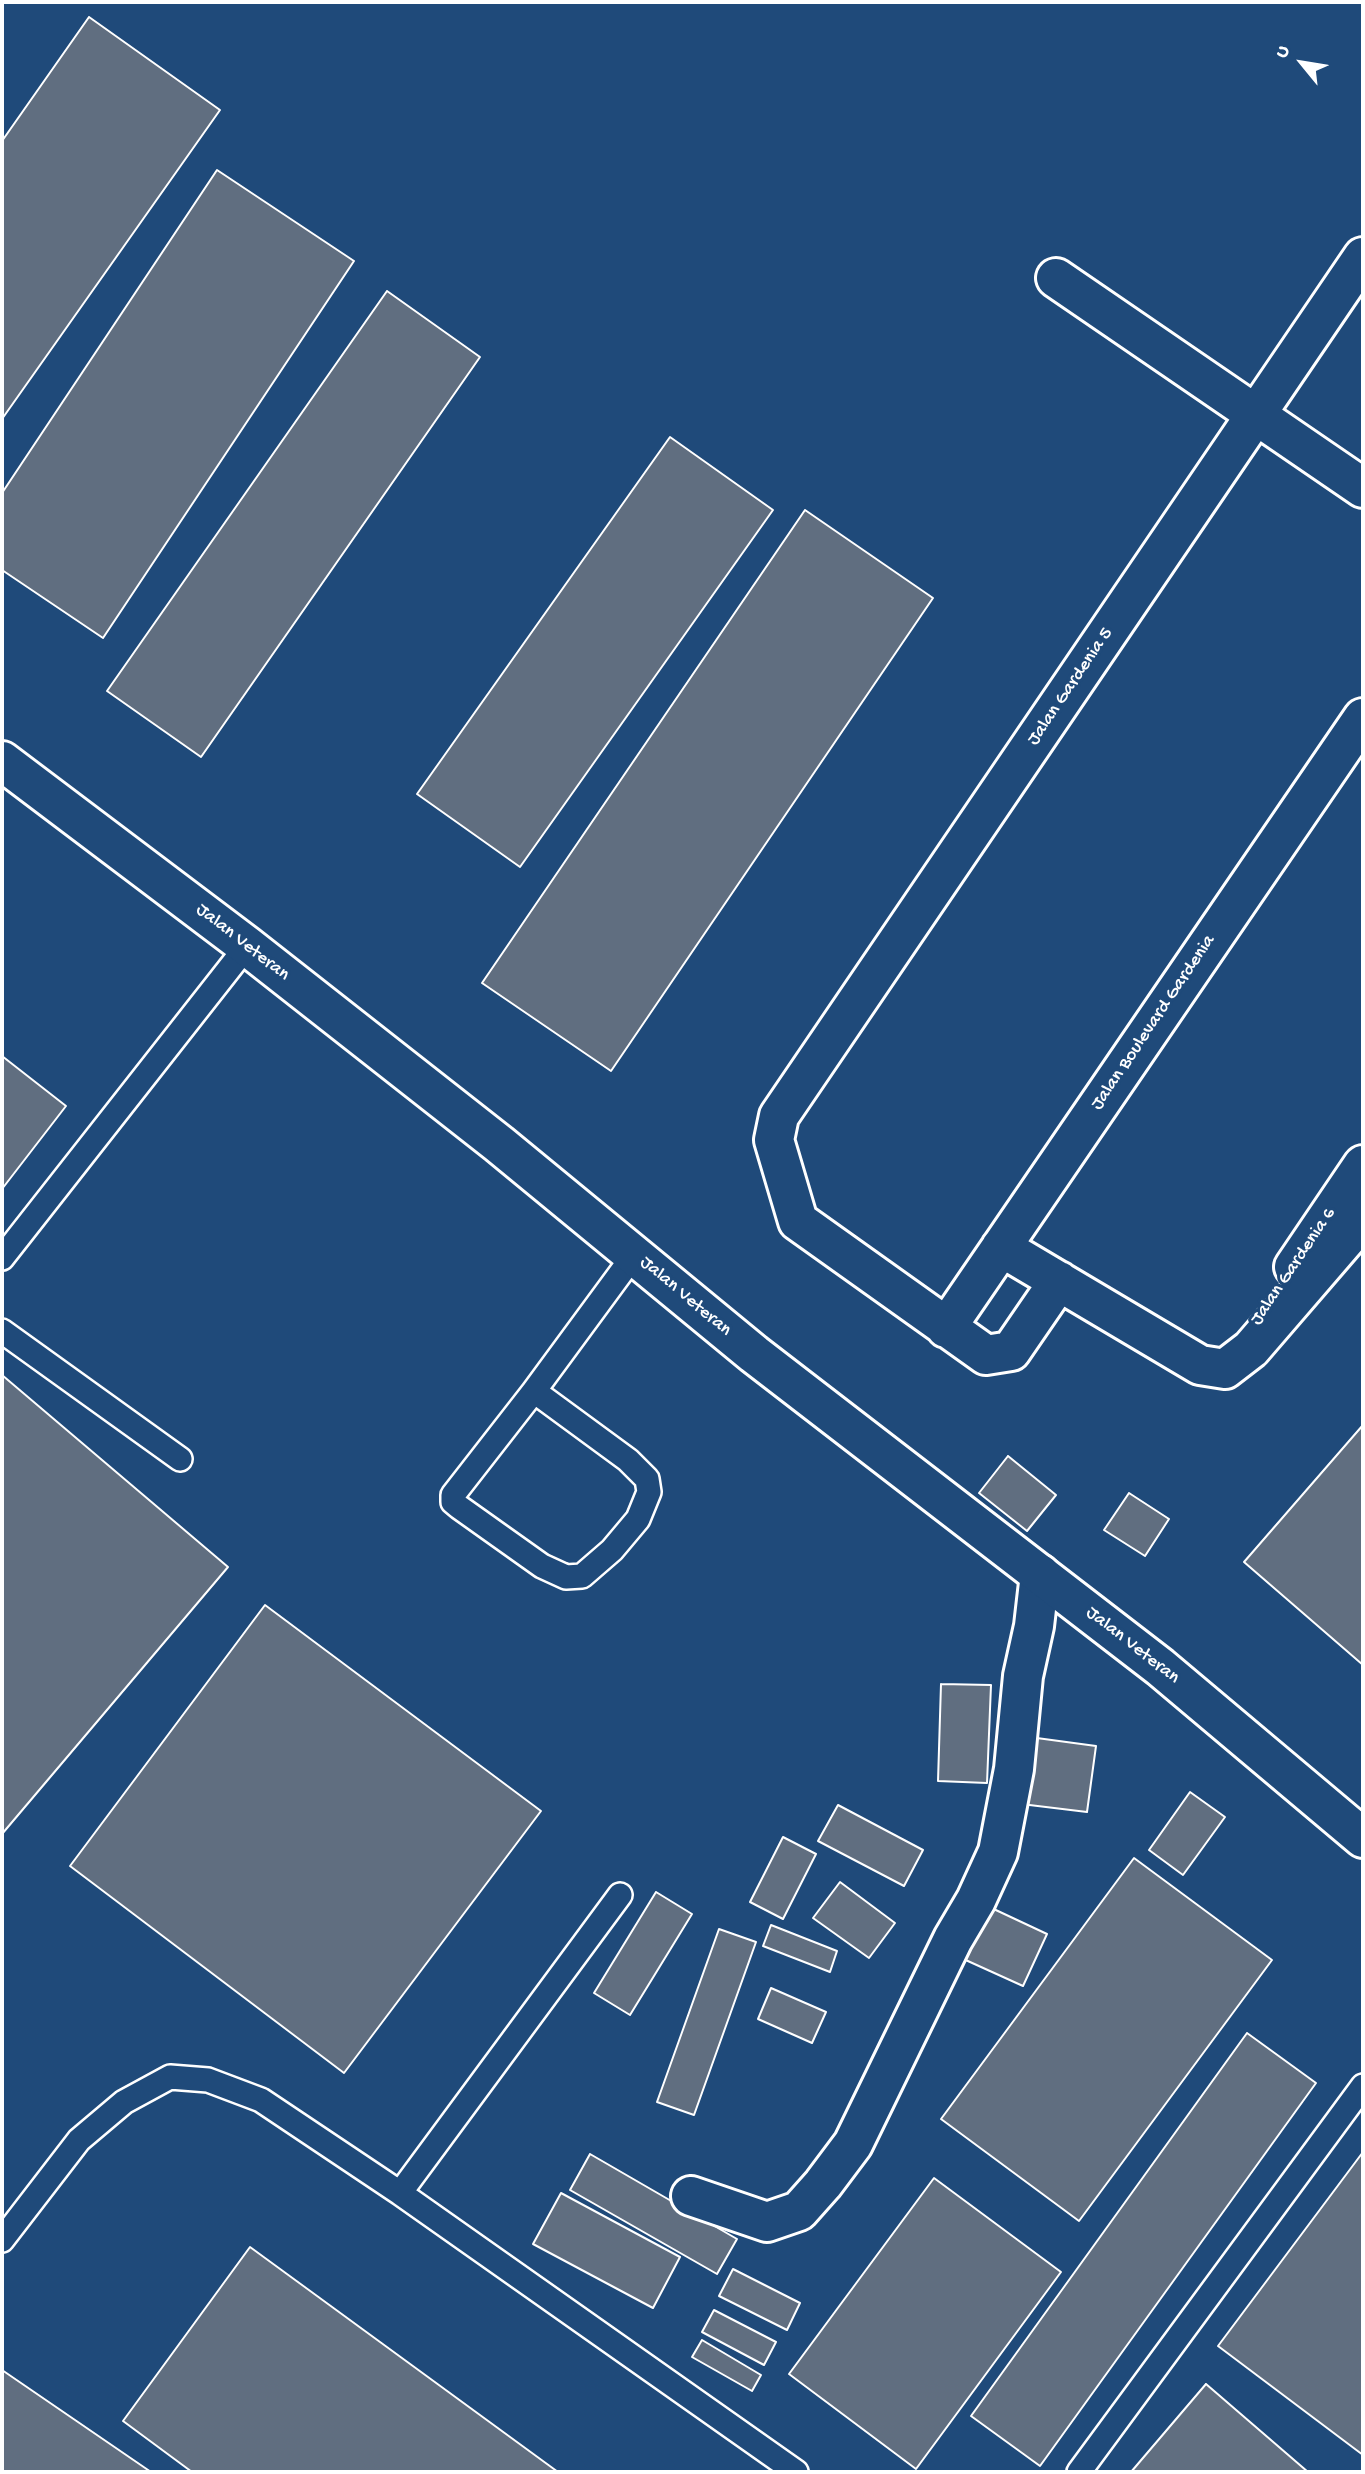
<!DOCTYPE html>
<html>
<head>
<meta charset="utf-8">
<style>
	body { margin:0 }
	#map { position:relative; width:1365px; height:2474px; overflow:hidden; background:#1f4a7a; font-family:"Gochi Hand",sans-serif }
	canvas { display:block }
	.frame { position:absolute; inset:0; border:4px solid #fff; pointer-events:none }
	.north { position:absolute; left:1267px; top:28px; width:70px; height:70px; -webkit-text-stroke:5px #1f4a7a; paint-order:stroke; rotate:300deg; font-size:19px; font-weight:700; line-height:28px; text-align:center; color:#fff }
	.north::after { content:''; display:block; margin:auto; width:24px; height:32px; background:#fff; clip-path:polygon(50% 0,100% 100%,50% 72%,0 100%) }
</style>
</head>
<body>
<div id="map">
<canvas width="1365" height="2474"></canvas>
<div class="frame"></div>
<div class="north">U</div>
</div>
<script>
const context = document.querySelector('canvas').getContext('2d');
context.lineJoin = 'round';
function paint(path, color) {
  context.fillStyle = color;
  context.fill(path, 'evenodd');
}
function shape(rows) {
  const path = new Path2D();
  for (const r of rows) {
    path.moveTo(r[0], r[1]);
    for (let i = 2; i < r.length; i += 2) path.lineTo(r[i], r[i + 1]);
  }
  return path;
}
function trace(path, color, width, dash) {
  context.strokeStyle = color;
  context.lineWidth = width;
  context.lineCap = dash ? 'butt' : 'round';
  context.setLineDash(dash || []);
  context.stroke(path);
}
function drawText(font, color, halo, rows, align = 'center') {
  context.font = font + ' "Gochi Hand",sans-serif';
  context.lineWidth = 6;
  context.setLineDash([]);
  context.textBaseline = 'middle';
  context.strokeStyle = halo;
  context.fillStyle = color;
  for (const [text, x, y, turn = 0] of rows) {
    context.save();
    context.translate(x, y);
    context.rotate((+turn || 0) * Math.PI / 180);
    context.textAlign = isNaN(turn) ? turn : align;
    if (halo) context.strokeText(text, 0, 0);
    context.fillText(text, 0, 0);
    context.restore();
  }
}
const building = shape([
	[89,17,220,110,2,419,2,141,89,17],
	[217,170,354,261,103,638,2,570,2,493,217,170],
	[387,291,480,357,201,757,107,691,387,291],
	[670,437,773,510,520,867,417,794,670,437],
	[805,510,933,598,611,1071,482,983,805,510],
	[2,1056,66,1106,2,1189,2,1056],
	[2,1375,228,1567,2,1834,2,1375],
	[1363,1425,1363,1665,1244,1562,1363,1425],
	[1008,1456,1056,1495,1027,1531,979,1493,1008,1456],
	[1129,1493,1169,1519,1145,1556,1104,1530,1129,1493],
	[265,1605,541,1811,344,2073,70,1866,265,1605],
	[941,1684,991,1685,987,1783,938,1781,941,1684],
	[1022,1736,1096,1746,1087,1812,1013,1803,1022,1736],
	[1190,1792,1225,1817,1183,1875,1149,1850,1190,1792],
	[838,1805,923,1850,904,1886,818,1841,838,1805],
	[783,1837,816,1854,783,1919,750,1902,783,1837],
	[1134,1858,1272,1960,1079,2221,941,2119,1134,1858],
	[840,1882,895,1923,869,1958,813,1918,840,1882],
	[656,1892,692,1914,630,2015,594,1993,656,1892],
	[983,1904,1047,1934,1023,1986,959,1957,983,1904],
	[771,1925,837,1951,830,1972,763,1946,771,1925],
	[719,1929,756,1942,694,2115,657,2102,719,1929],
	[771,1988,826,2012,812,2043,758,2019,771,1988],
	[1247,2033,1316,2083,1040,2466,971,2416,1247,2033],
	[1363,2152,1363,2455,1218,2346,1363,2152],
	[590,2154,737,2239,717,2274,570,2190,590,2154],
	[934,2178,1061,2272,916,2469,789,2374,934,2178],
	[561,2193,680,2257,653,2308,533,2244,561,2193],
	[250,2247,558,2472,192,2472,123,2421,250,2247],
	[733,2269,800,2303,787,2330,719,2296,733,2269],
	[714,2310,776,2342,764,2365,702,2332,714,2310],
	[702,2340,761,2375,752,2391,692,2357,702,2340],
	[2,2370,151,2472,2,2472,2,2370],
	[1206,2384,1308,2472,1131,2472,1206,2384]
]);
paint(building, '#606e80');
trace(building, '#fff', 2);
const lane = shape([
	[2,1258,247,946],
	[2,1331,180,1459],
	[534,1391,628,1460,647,1479,649,1492,638,1519,612,1550,582,1576,566,1577,542,1566,459,1507,453,1502,453,1495,534,1391,634,1255],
	[400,2193,620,1895],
	[2,2240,79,2140,124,2102,170,2077,208,2080,261,2100,400,2193,796,2472],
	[1079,2472,1363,2086]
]);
const street = shape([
	[1056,278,1363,488],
	[1001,1247,1200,1365,1225,1369,1251,1349,1363,1219],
	[1294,1267,1363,1165],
	[1059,1281,1011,1351,986,1355,798,1221,774,1140,779,1116,1363,257],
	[946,1328,1363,718],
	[691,2196,767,2222,799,2211,823,2184,853,2144,953,1939,976,1900,998,1852,1014,1769,1023,1676,1034,1626,1040,1574]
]);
const secondary = shape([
	[2,761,247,946,499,1144,754,1354,1160,1667,1363,1838]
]);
trace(lane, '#fff', 28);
trace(street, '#fff', 44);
trace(secondary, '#fff', 44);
trace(lane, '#1f4a7a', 23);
trace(street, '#1f4a7a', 38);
trace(secondary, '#1f4a7a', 38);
drawText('19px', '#fff', '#1f4a7a', [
	["Jalan Gardenia 5",1071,687,-56],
	["Jalan Veteran",242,943,38],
	["Jalan Boulevard Gardenia",1154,1023,-56],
	["Jalan Gardenia 6",1294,1267,-56],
	["Jalan Veteran",685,1297,40],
	["Jalan Veteran",1132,1646,38]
]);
</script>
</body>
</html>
